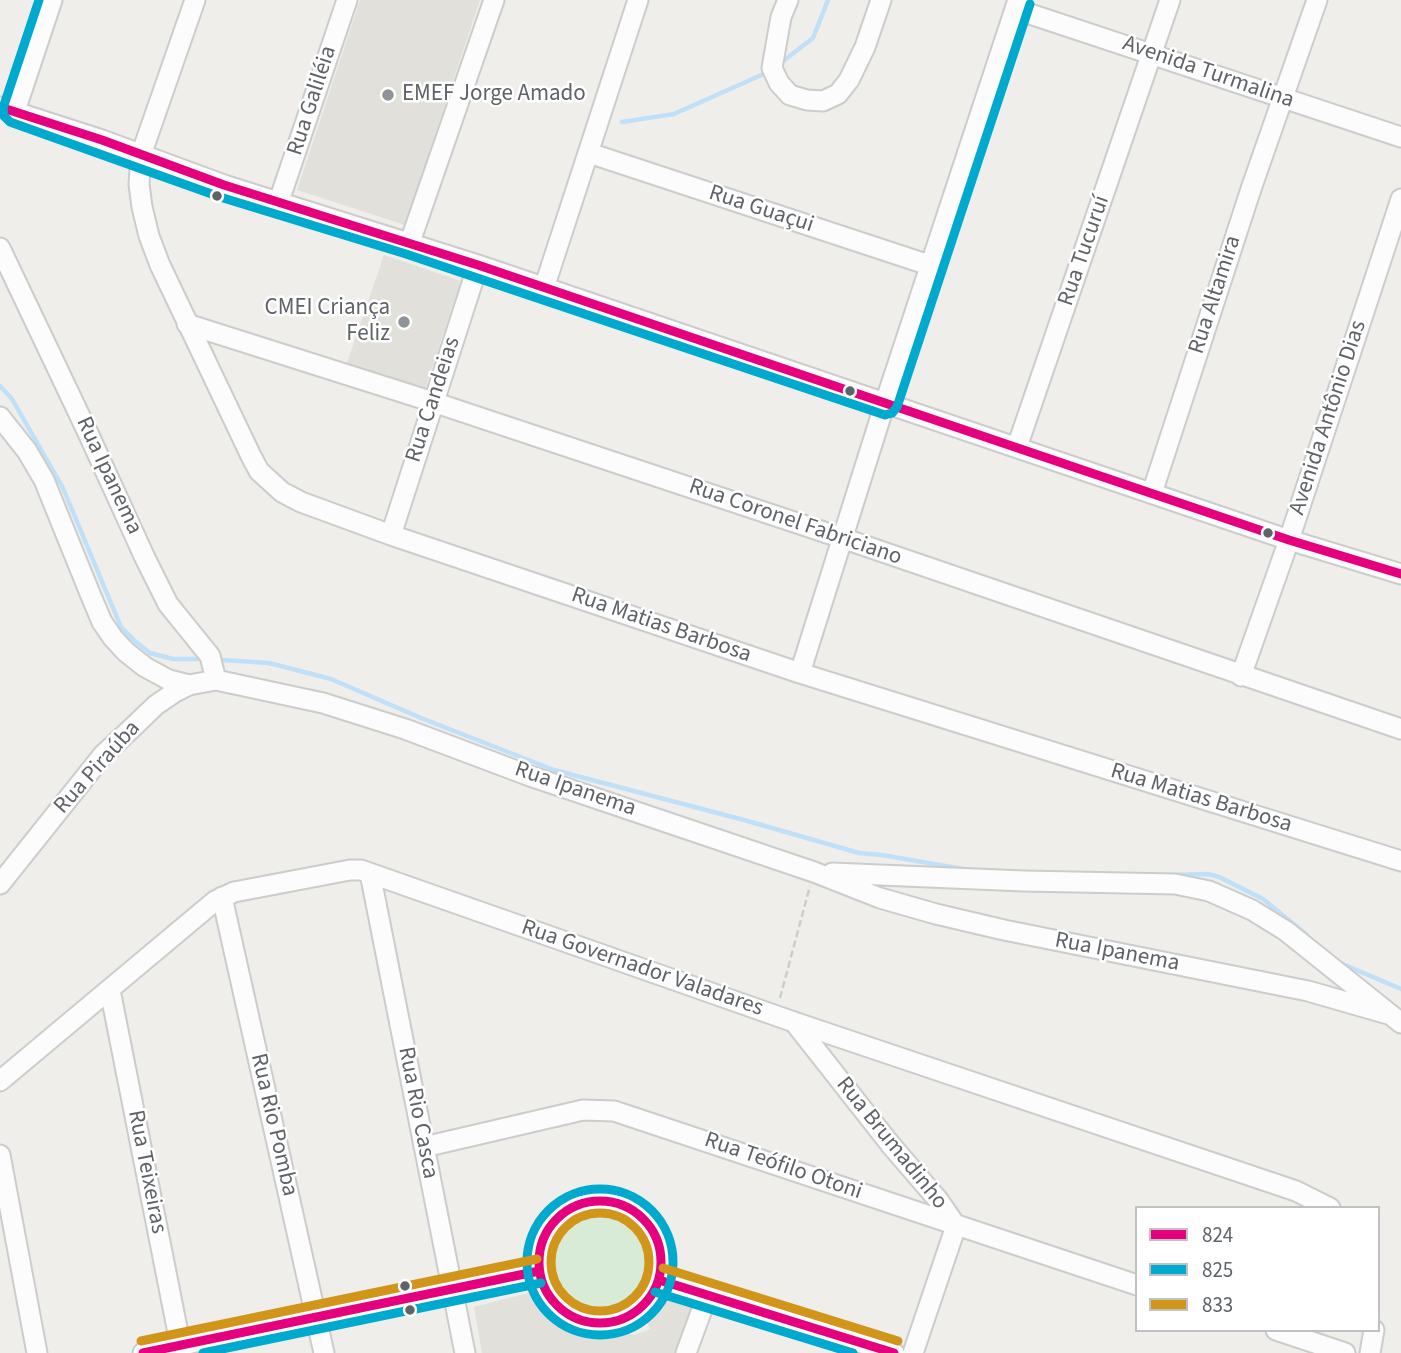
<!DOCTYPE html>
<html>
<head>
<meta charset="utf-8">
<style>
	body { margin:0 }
	#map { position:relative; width:1401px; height:1353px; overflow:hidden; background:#efeeea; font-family:"Source Sans 3",sans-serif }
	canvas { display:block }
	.legend { position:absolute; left:1135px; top:1206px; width:245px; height:126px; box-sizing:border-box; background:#fff; border:2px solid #bfc1c3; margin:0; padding:9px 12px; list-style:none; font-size:21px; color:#5f6368 }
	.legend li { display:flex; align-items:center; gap:14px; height:35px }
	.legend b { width:35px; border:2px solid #bfc1c3 }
</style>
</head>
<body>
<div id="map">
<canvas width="1401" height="1353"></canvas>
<ul class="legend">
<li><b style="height:9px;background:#e5007d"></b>824</li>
<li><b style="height:9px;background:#00a9ce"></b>825</li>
<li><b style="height:9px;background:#d1951a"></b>833</li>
</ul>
</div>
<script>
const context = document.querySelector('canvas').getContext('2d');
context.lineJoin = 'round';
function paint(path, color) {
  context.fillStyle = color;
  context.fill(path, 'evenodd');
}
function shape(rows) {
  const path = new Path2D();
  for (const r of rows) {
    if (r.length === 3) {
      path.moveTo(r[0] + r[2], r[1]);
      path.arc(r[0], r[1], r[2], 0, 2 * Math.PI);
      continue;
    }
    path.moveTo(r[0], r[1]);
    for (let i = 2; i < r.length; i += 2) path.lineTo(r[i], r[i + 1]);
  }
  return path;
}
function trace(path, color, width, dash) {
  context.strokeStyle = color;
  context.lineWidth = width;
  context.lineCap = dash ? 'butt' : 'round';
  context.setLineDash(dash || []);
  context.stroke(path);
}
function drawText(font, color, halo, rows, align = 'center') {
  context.font = font + ' "Source Sans 3",sans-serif';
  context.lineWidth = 5;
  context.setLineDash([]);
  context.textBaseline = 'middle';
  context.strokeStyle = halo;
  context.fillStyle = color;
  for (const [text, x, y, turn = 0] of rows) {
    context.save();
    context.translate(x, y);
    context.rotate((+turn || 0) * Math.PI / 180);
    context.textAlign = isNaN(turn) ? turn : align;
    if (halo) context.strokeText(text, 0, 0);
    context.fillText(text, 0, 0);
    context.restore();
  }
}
paint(shape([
	[360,0,480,0,405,225,297,190],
	[384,255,461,281,425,389,347,363],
	[536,1291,558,1318,578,1328,613,1329,634,1335,650,1329,646,1321,666,1298,693,1306,675,1353,482,1353,474,1307]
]), '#e2e0da');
paint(shape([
	[601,1259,47]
]), '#d8ebd6');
trace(shape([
	[778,65,813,38,828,0],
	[622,122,674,114,768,72],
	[0,386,12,399,63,488,121,627,136,642,150,653,173,659,198,659],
	[223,660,269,663,331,679,421,718,554,770,744,820,859,853,882,855,963,869],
	[1170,875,1208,874,1219,877,1263,899,1307,935],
	[1340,963,1401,989]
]), '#bfe0f9', 4.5);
const minor = shape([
	[195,0,141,155,139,184,142,207,149,236,160,265,251,456,259,471,282,492,301,502,391,535,800,673,1401,861],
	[788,0,781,17,772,68,779,83,790,95,807,100,823,101,838,94,849,80,865,47,881,0],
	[1015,9,1401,137],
	[0,107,102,140,224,185,478,265,1289,540,1401,574],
	[15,111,52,0],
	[589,153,932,266],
	[279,201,347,0],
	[410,242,494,0],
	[0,248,88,433,145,558,168,604,210,656,216,680,323,703,405,729,530,776,814,872,880,898,936,914,1004,930,1308,991,1388,1014],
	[544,288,638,0],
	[187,324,433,402,842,538,1401,729],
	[0,417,27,451,44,480,91,596,102,622,113,638,126,652,145,667,169,680,189,685],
	[1017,447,1170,0],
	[1152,493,1251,189,1317,0],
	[391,535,478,265],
	[800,673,885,403,1018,0],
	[1241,676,1289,540,1401,199],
	[370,873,465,1353],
	[832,873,1024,881,1175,884,1209,891,1252,910,1286,931,1401,1023],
	[0,884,103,755,132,728,156,705,175,692,189,685,216,680],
	[222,897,324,1353],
	[110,990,182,1353],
	[794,1022,890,1144,939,1201,956,1226,913,1353],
	[0,1081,215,901,234,892,350,870,361,870,794,1022,1296,1191,1330,1208],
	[424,1147,583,1110,614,1111,1137,1285],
	[0,1155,37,1353],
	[600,1262,61],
	[659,1280,894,1353],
	[1276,1330,1345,1353],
	[143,1353,539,1271],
	[686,1353,707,1296],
	[1370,1353,1374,1330]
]);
trace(minor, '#cbcccc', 23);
trace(shape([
	[780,998,810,886]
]), '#cacfcc', 2.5, [7, 3.5]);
trace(minor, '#fdfcfc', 19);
trace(shape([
	[0,107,102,140,224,185,478,265,1289,540,1401,574],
	[600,1262,61],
	[659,1280,894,1353],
	[143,1353,539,1271]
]), '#e5007d', 9);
trace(shape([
	[39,0,3,108,4,116,10,122,220,197,406,254,885,415,892,413,897,407,1030,4],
	[600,1262,73],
	[655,1292,853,1353],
	[203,1353,541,1283]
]), '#00a9ce', 9);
trace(shape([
	[600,1262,49],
	[663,1268,898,1341],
	[141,1341,537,1259]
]), '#d1951a', 9);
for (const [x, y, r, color] of [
	[388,95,7,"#919496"],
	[217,196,6,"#5f6368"],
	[404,322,7,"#919496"],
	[850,391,6,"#5f6368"],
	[1268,533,6,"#5f6368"],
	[405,1286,6,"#5f6368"],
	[410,1310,6,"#5f6368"]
]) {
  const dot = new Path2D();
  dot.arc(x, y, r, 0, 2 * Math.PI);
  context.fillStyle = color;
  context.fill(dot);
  trace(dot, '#fff', 2.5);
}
drawText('23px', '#5f6368', '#fff', [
	["Avenida Turmalina",1208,73,19],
	["Rua Galiléia",313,101,-72],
	["Rua Guaçui",761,210,18],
	["Rua Tucuruí",1085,251,-71],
	["Rua Altamira",1216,295,-72],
	["Rua Candeias",434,400,-72],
	["Avenida Antônio Dias",1329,418,-72],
	["Rua Ipanema",108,476,65],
	["Rua Coronel Fabriciano",795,523,19],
	["Rua Matias Barbosa",661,626,19],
	["Rua Piraúba",98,768,-48],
	["Rua Ipanema",575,790,19],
	["Rua Matias Barbosa",1201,799,17],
	["Rua Ipanema",1117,953,11],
	["Rua Governador Valadares",642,969,19],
	["Rua Rio Casca",417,1113,79],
	["Rua Rio Pomba",273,1125,77],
	["Rua Brumadinho",891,1144,51],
	["Rua Teófilo Otoni",783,1167,19],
	["Rua Teixeiras",146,1172,79]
]);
drawText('23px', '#5f6368', '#fff', [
	["EMEF Jorge Amado",402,95],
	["CMEI Criança",390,309,"right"],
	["Feliz",390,335,"right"]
], 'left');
</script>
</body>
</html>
